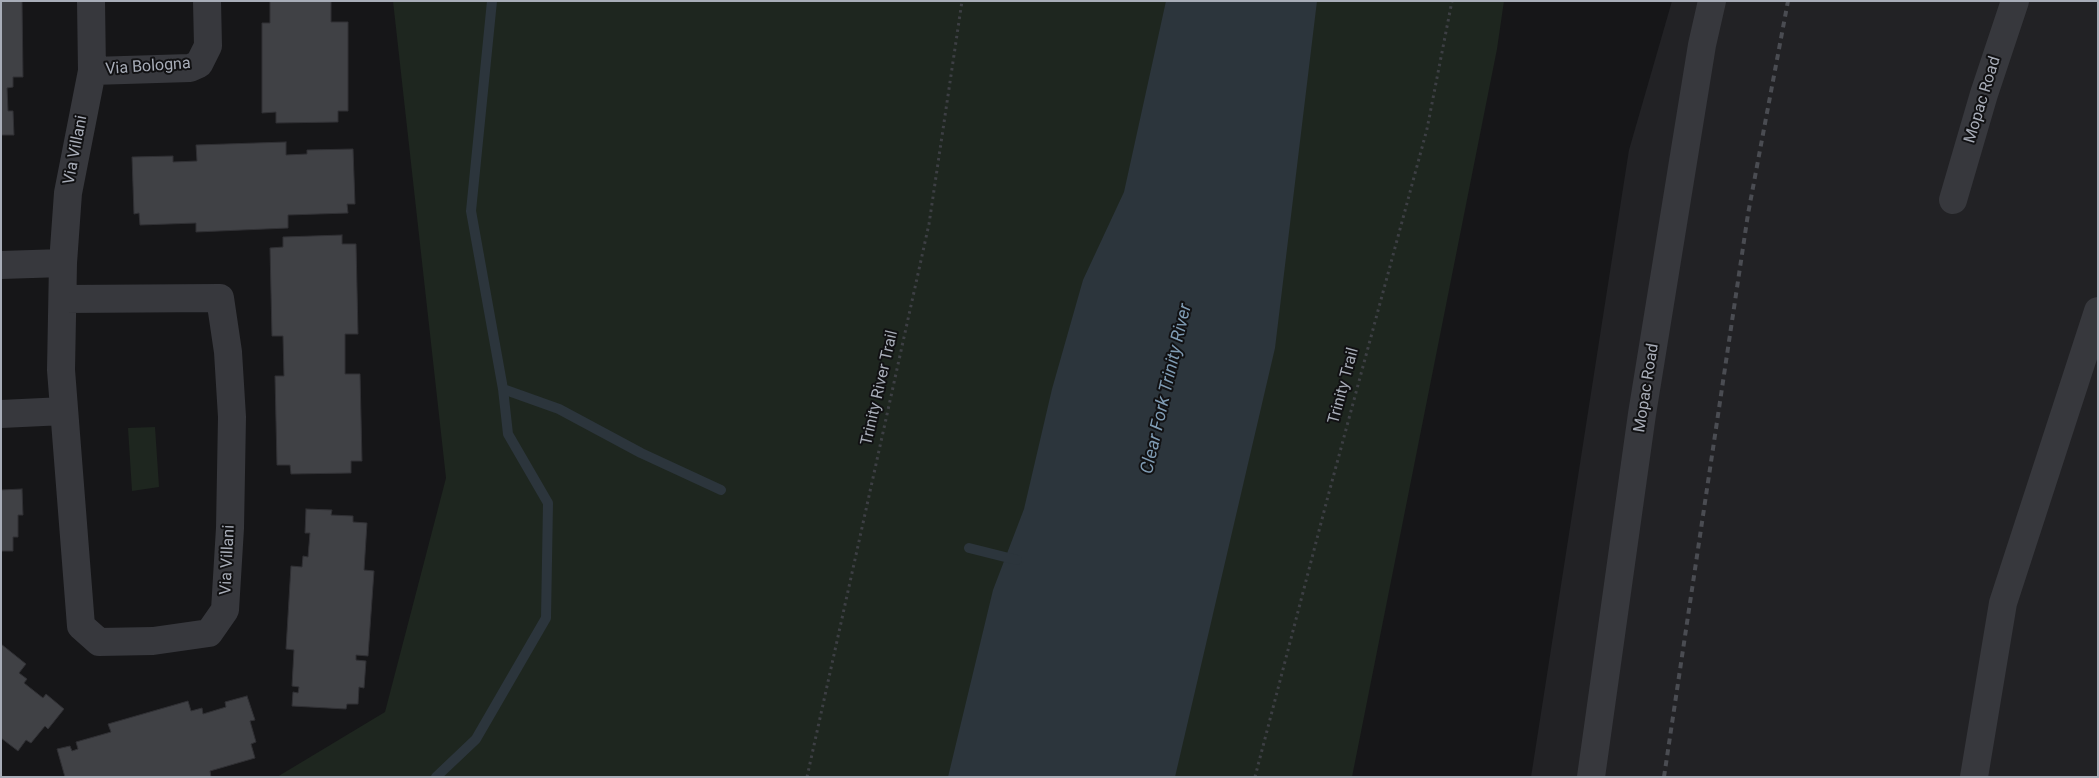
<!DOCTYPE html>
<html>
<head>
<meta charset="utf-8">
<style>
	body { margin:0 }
	#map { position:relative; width:2099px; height:778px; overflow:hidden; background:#161618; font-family:Roboto,sans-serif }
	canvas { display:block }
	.frame { position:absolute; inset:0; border:2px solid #a8adb8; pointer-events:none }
</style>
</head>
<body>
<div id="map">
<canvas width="2099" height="778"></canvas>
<div class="frame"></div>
</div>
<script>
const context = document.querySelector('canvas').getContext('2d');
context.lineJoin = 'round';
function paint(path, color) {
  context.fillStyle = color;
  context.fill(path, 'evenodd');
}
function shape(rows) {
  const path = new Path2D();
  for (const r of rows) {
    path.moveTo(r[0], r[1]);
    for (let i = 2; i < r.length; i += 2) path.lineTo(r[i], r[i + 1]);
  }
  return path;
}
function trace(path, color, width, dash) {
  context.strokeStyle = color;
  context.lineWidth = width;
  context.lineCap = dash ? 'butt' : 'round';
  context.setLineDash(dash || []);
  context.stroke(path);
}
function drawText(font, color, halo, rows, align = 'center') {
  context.font = font + ' Roboto,sans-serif';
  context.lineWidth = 4;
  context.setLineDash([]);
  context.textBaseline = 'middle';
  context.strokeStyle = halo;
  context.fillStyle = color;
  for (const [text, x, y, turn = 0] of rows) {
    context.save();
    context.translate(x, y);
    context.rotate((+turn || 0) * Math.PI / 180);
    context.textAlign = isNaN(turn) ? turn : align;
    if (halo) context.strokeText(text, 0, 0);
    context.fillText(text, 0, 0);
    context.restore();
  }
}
paint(shape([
	[1672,1,2098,1,2098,777,1531,777,1629,150]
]), '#222225');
paint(shape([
	[393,1,1504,1,1497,49,1352,777,277,777,385,712,446,478],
	[155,427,159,487,132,491,128,428]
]), '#1e261f');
paint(shape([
	[1166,1,1317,1,1275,348,1175,777,948,777,993,590,1024,509,1052,389,1083,280,1124,192]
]), '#2c353c');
trace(shape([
	[503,389,559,409,641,453,721,490],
	[969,548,1017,560],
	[436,777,476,739,546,618,548,503,508,434,503,389,471,211,492,1]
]), '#2c353c', 10);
const building = shape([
	[1,1,22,1,23,77,13,77,13,87,7,88,8,111,13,111,14,135,1,135,1,1],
	[270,1,331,1,331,22,348,22,348,111,338,111,338,122,276,123,276,112,262,113,262,23,270,23,270,1],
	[286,142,286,155,307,154,307,150,353,149,355,204,347,204,348,213,288,215,288,228,196,232,196,223,140,225,139,213,134,214,132,157,173,156,173,162,197,161,196,145,286,142],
	[342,235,342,244,356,244,358,334,345,334,345,374,360,374,362,461,351,461,351,473,291,474,290,465,277,465,275,376,284,376,283,336,272,336,270,248,283,247,283,237,342,235],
	[22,489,23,515,18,515,18,537,13,537,13,551,1,551,1,490,22,489],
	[306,509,332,510,331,515,353,516,353,522,367,523,364,570,374,571,368,656,356,655,356,660,366,661,364,688,359,687,358,704,347,704,346,709,292,706,293,692,298,693,299,687,292,686,294,650,286,649,291,566,302,567,303,556,308,557,310,533,305,533,306,509],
	[1,644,26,664,19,673,27,679,24,683,43,698,46,694,64,709,48,729,45,726,31,743,26,740,18,751,1,738,1,644],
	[247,696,255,720,250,721,256,742,251,744,255,758,210,771,211,777,65,777,57,749,70,746,72,751,78,749,76,742,111,732,108,724,188,701,191,711,202,708,203,714,226,707,225,702,247,696]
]);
paint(building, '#404145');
trace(building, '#303034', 1);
trace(shape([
	[807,777,929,224,962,1],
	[1255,777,1327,500,1427,129,1452,1]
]), '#3d3f44', 3, [2.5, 4]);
trace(shape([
	[92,71,190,68,199,64,208,46,207,1],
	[1953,200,1984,94,2015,1],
	[1,265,63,263],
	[63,299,220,298,228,352,232,417,230,528,225,610,209,633,153,641,99,642,81,626,61,370,63,263,68,193,92,71,91,1],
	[1,414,64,411],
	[1591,777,1642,414,1702,45,1712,1],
	[1974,777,2003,603,2098,311]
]), '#37383d', 28);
trace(shape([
	[1664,777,1748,214,1788,1]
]), '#4a4c52', 4, [6, 5]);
drawText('16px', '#a8adb8', '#111113', [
	["Via Bologna",148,67,-4],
	["Mopac Road",1983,100,-73],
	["Via Villani",76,150,-79],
	["Trinity Trail",1344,386,-75],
	["Trinity River Trail",880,388,-77],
	["Mopac Road",1647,388,-81],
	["Via Villani",228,560,-87]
]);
drawText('italic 18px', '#7f9bb3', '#111113', [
	["Clear Fork Trinity River",1167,389,-77]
]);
</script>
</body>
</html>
